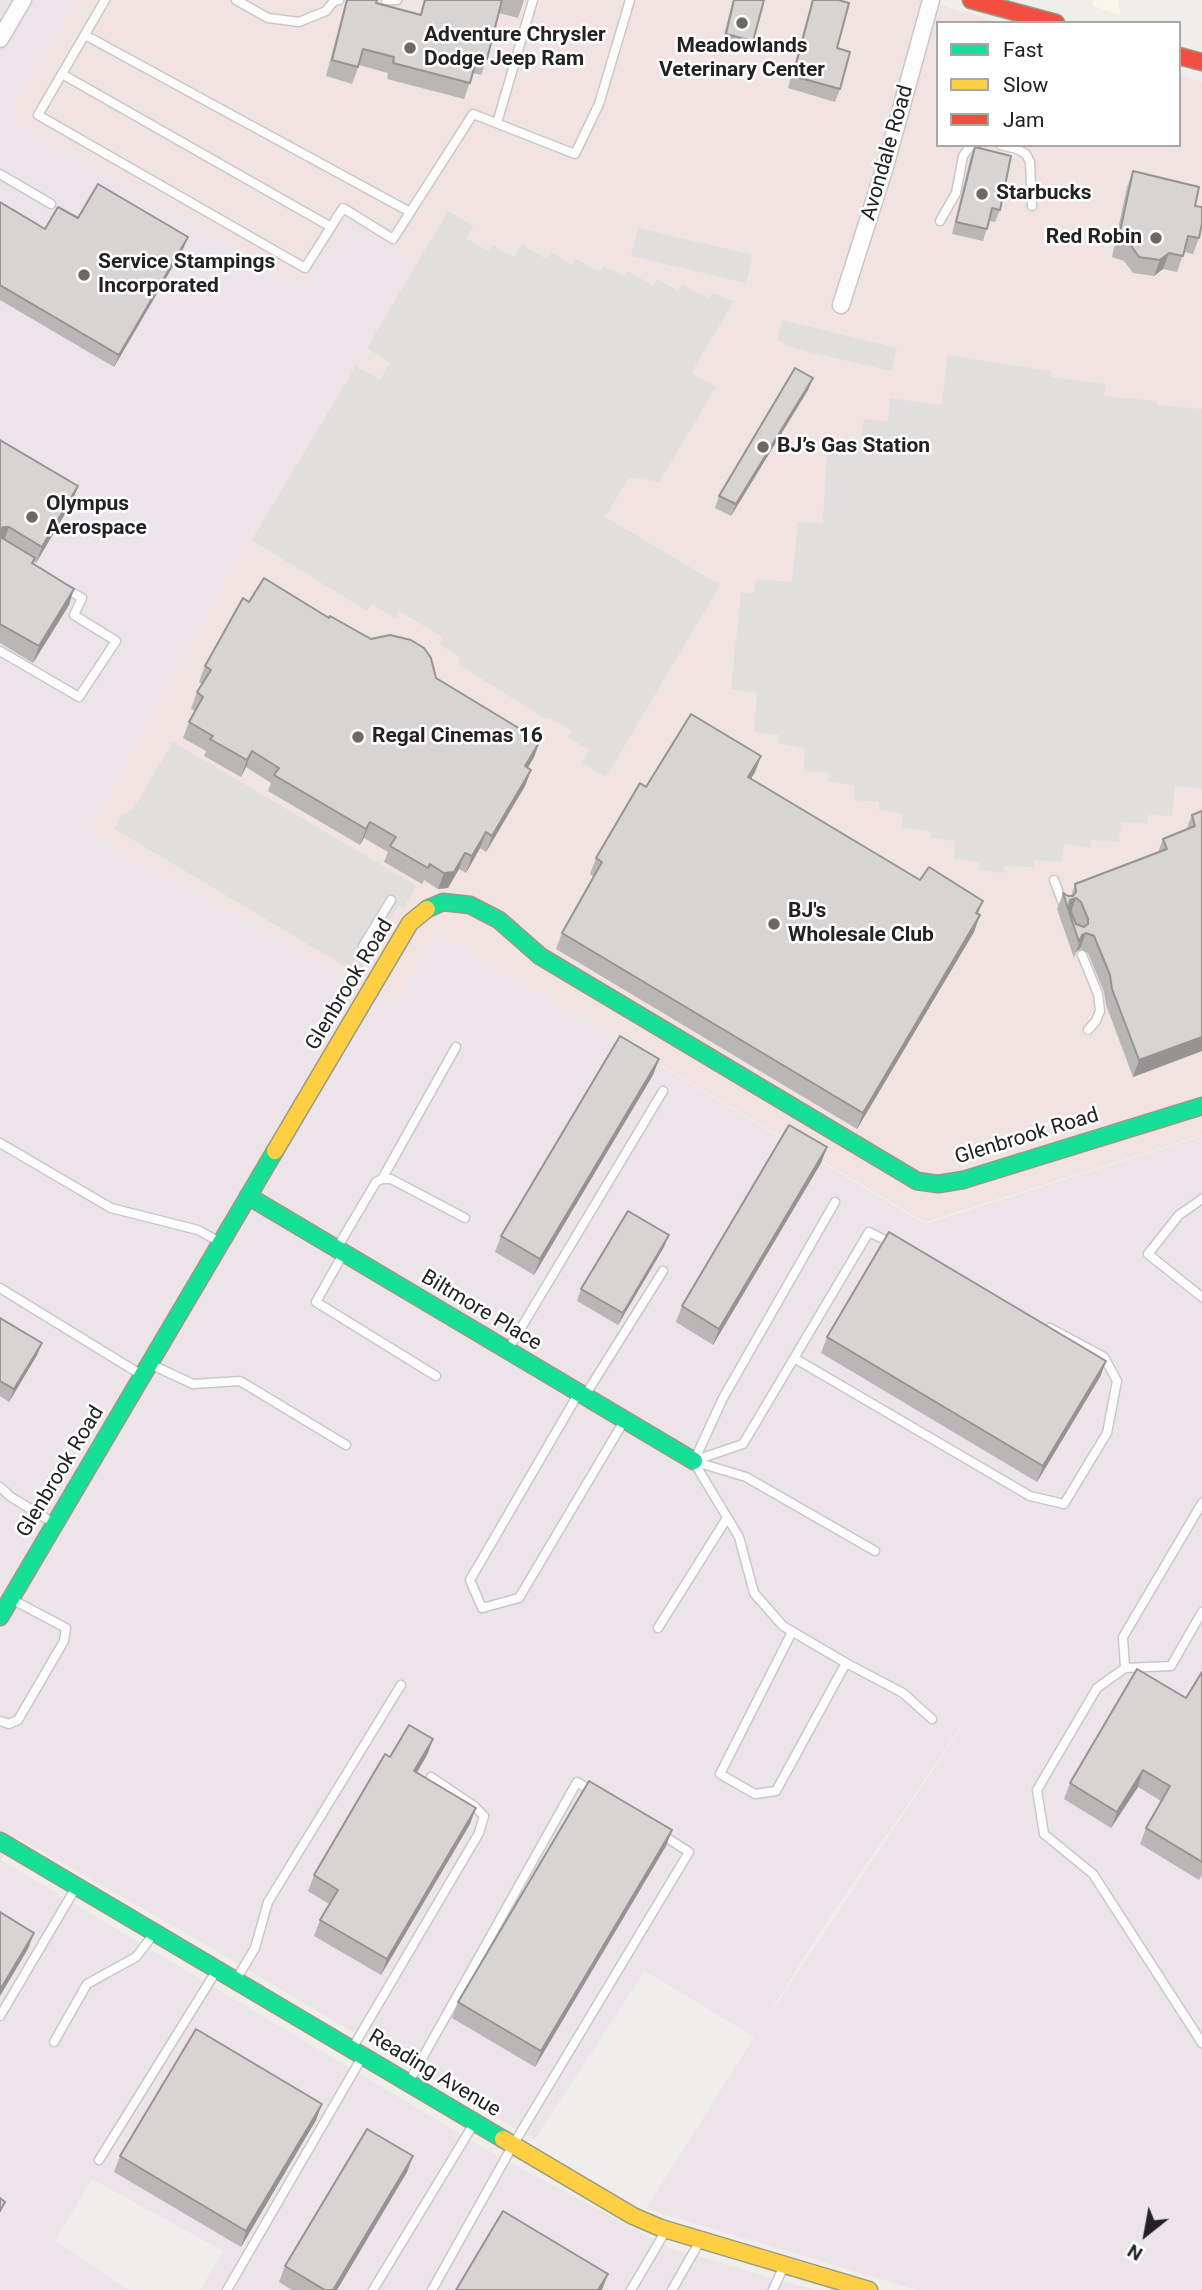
<!DOCTYPE html>
<html>
<head>
<meta charset="utf-8">
<style>
	body { margin:0 }
	#map { position:relative; width:1202px; height:2290px; overflow:hidden; background:#f0eeeb; font-family:Roboto,sans-serif }
	canvas { display:block }
	.legend { position:absolute; left:936px; top:21px; width:245px; height:126px; box-sizing:border-box; background:#fff; border:2px solid #a7a7a7; margin:0; padding:9px 12px; list-style:none; font-size:21px; color:#222 }
	.legend li { display:flex; align-items:center; gap:14px; height:35px }
	.legend b { width:35px; border:2px solid #a7a7a7 }
	.north { position:absolute; left:1111px; top:2199px; width:70px; height:70px; -webkit-text-stroke:5px #fff; paint-order:stroke; rotate:211deg; font-size:19px; font-weight:700; line-height:28px; text-align:center; color:#222 }
	.north::after { content:''; display:block; margin:auto; width:24px; height:32px; background:#222; clip-path:polygon(50% 0,100% 100%,50% 72%,0 100%) }
</style>
</head>
<body>
<div id="map">
<canvas width="1202" height="2290"></canvas>
<ul class="legend">
<li><b style="height:9px;background:#16e098"></b>Fast</li>
<li><b style="height:9px;background:#ffcf43"></b>Slow</li>
<li><b style="height:9px;background:#f24e42"></b>Jam</li>
</ul>
<div class="north">N</div>
</div>
<script>
const context = document.querySelector('canvas').getContext('2d');
context.lineJoin = 'round';
function paint(path, color) {
  context.fillStyle = color;
  context.fill(path, 'evenodd');
}
function shape(rows) {
  const path = new Path2D();
  for (const r of rows) {
    path.moveTo(r[0], r[1]);
    for (let i = 2; i < r.length; i += 2) path.lineTo(r[i], r[i + 1]);
  }
  return path;
}
function trace(path, color, width, dash) {
  context.strokeStyle = color;
  context.lineWidth = width;
  context.lineCap = dash ? 'butt' : 'round';
  context.setLineDash(dash || []);
  context.stroke(path);
}
function drawText(font, color, halo, rows, align = 'center') {
  context.font = font + ' Roboto,sans-serif';
  context.lineWidth = 5;
  context.setLineDash([]);
  context.textBaseline = 'middle';
  context.strokeStyle = halo;
  context.fillStyle = color;
  for (const [text, x, y, turn = 0] of rows) {
    context.save();
    context.translate(x, y);
    context.rotate((+turn || 0) * Math.PI / 180);
    context.textAlign = isNaN(turn) ? turn : align;
    if (halo) context.strokeText(text, 0, 0);
    context.fillText(text, 0, 0);
    context.restore();
  }
}
paint(shape([
	[77,0,922,0,1003,23,938,23,938,145,1179,145,1179,75,1202,82,1202,1135,925,1222,438,933,397,1005,88,833,246,543,414,262,306,288,7,118]
]), '#f1e3e1');
paint(shape([
	[0,0,77,0,8,118,306,288,346,224,414,262,246,543,88,833,397,1004,438,933,925,1224,1202,1136,1202,2290,917,2290,646,2209,754,2037,645,1971,534,2140,196,1939,16,1837,1,1860,489,2151,670,2248,814,2290,200,2290,223,2251,92,2179,55,2240,128,2290,0,2290],
	[988,1688,772,2011,771,2011,823,1927]
]), '#ede4e9');
paint(shape([
	[1094,0,1118,0,1121,16,1091,5]
]), '#f8f7e8');
paint(shape([
	[448,211,473,226,466,238,489,252,493,246,514,257,522,245,546,259,551,252,572,265,576,259,600,272,603,266,625,276,628,271,653,286,657,279,678,291,682,284,709,299,712,293,734,301,691,373,716,387,659,482,629,477,605,517,720,585,606,777,582,763,589,750,568,737,572,731,548,717,546,719,458,664,461,658,440,644,443,637,399,611,395,618,372,604,367,611,252,540,356,366,380,380,390,363,367,348],
	[638,228,753,255,746,283,631,256],
	[782,320,897,348,891,371,789,347,777,339],
	[947,355,1051,371,1051,377,1105,384,1104,396,1157,401,1158,405,1202,409,1202,789,1175,786,1172,816,1148,815,1147,824,1121,822,1119,842,1091,840,1091,848,1064,844,1062,862,1035,860,1034,867,1004,866,1003,873,978,870,979,862,954,859,955,841,931,838,930,831,902,828,903,814,879,810,879,802,854,800,855,786,828,781,829,773,804,771,805,749,779,743,779,735,754,732,757,693,731,689,741,592,754,593,756,579,792,582,798,522,823,523,827,448,858,451,864,419,888,421,890,398,942,405],
	[173,742,417,886,403,908,398,905,358,974,115,829,121,816,134,808]
]), '#e0dfde');
const lane = shape([
	[105,0,38,115,305,268,343,208,393,239,473,114,575,154,599,104,630,0],
	[236,0,268,18,299,22,326,11,334,1,339,0],
	[386,0,397,0],
	[85,35,410,212],
	[62,74,331,227],
	[497,123,533,0],
	[1001,145,1017,149,1026,154,1030,162,1032,206],
	[0,174,51,204],
	[940,221,956,193,963,156,971,145],
	[0,651,79,697,116,641,74,615,82,598,66,589],
	[1054,880,1064,906],
	[363,946,391,900],
	[1082,955,1098,994,1100,1011,1096,1021,1088,1030],
	[0,1143,111,1208,198,1230,218,1241],
	[382,1179,456,1047],
	[1202,1199,1179,1215,1148,1254,1202,1297],
	[337,1248,376,1182,382,1179,391,1179,465,1218],
	[342,1256,316,1302,436,1376],
	[0,1288,140,1374],
	[509,1348,663,1091],
	[794,1358,1030,1496,1064,1504,1107,1433,1117,1381,1104,1357,1050,1328],
	[152,1365,193,1384,240,1381,346,1445],
	[586,1394,663,1271],
	[577,1396,470,1580,482,1608,519,1598,624,1421],
	[695,1459,723,1398,835,1202],
	[696,1460,743,1444,869,1232,893,1244],
	[696,1462,746,1477,875,1551],
	[695,1464,739,1537,754,1593,783,1626,846,1663,776,1791,755,1794,720,1774,792,1632],
	[0,1487,11,1497,52,1522],
	[1202,1612,1171,1666,1125,1668,1097,1688,1037,1790,1044,1834,1093,1874,1202,2043],
	[658,1628,727,1518],
	[846,1663,903,1693,932,1719],
	[1125,1668,1123,1637,1202,1503],
	[0,1721,9,1724,18,1720,64,1641,66,1628,13,1600],
	[237,1978,255,1948,268,1902,401,1685],
	[0,2016,75,1889],
	[54,2042,87,1984,136,1957,153,1935],
	[353,2047,479,1833,484,1816,474,1806,431,1777],
	[410,2080,577,1782,593,1792],
	[99,2160,215,1973],
	[227,2290,361,2059],
	[373,2290,473,2125],
	[432,2290,513,2145,689,1852,661,1834],
	[631,2290,665,2232],
	[672,2290,700,2241],
	[773,2290,783,2268]
]);
const street = shape([
	[0,39,23,0],
	[841,305,885,167,931,0]
]);
const fast = shape([
	[427,909,443,902,470,905,499,920,540,956,917,1181,938,1184,963,1180,1202,1106],
	[248,1196,694,1461],
	[0,1617,275,1151],
	[0,1841,503,2139]
]);
const slow = shape([
	[275,1151,410,923,427,909],
	[503,2139,633,2216,661,2228,869,2290]
]);
const jam = shape([
	[971,0,1056,23],
	[1179,56,1202,62]
]);
trace(lane, '#c9c8c7', 11);
trace(street, '#c9c8c7', 19);
trace(fast, '#999a82', 19);
trace(slow, '#999a82', 19);
trace(jam, '#999a82', 19);
trace(lane, '#fdfcfc', 8);
trace(street, '#fdfcfc', 16);
trace(fast, '#16e098', 16);
trace(slow, '#ffcf43', 16);
trace(jam, '#f24e42', 16);
paint(shape([
	[346,0,377,0,376,3,420,14,424,0,524,0,518,18,499,13,487,59,481,75,473,73,464,99,387,79,388,73,359,65,352,84,326,76],
	[733,0,764,0,753,41,748,53,721,46],
	[812,0,838,0,837,48,840,89,835,102,788,88],
	[975,147,1000,210,995,222,989,221,983,241,952,234,970,159],
	[1133,171,1195,206,1199,238,1193,254,1184,252,1177,272,1163,269,1154,276,1133,273,1124,261,1112,257,1127,187],
	[0,202,45,229,78,218,188,237,183,249,114,367,0,300],
	[813,378,808,390,731,516,715,508,719,496],
	[0,440,78,486,72,502,36,563,34,562,33,564,69,605,33,663,0,643],
	[249,602,329,618,436,678,540,741,534,757,528,768,531,770,525,786,486,852,480,848,466,873,459,869,448,888,438,889,424,880,422,884,384,862,388,852,364,838,360,845,268,791,271,783,246,767,241,777,204,756,206,751,183,738,189,722,195,711,191,709,197,692,202,684,199,682,205,666],
	[761,756,755,772,751,779,920,880,983,901,978,914,974,932,857,1129,556,949,562,933,594,877,590,874,596,858,646,787],
	[1202,811,1202,1051,1133,1077,1106,1005,1104,992,1088,953,1080,949,1076,952,1074,958,1057,909,1063,893,1068,896,1071,896,1075,884,1158,852,1163,839,1186,830,1192,815],
	[659,1059,653,1075,534,1275,495,1252,501,1236],
	[827,1147,821,1163,713,1345,676,1322,682,1306],
	[664,1247,618,1325,577,1301,581,1289],
	[0,1318,42,1343,37,1355,9,1402,0,1396],
	[827,1337,1106,1361,1100,1377,1037,1482,821,1353],
	[1202,1672,1202,1875,1199,1880,1140,1844,1146,1828,1161,1801,1138,1787,1111,1828,1064,1799,1070,1783,1186,1698],
	[433,1739,427,1755,417,1773,470,1824,381,1975,314,1936,320,1920,329,1904,308,1891,314,1875,390,1757],
	[672,1830,666,1846,535,2067,452,2018,458,2002],
	[322,2104,316,2120,241,2247,114,2172,120,2156],
	[413,2156,407,2172,337,2290,292,2290,279,2282,285,2266]
]), '#b9b6b5');
paint(shape([
	[188,237,183,249,114,367,119,355],
	[1169,253,1163,269,1154,276,1160,260],
	[813,378,808,390,731,516,736,504],
	[78,486,72,502,36,563,42,547],
	[3,527,9,527,3,543,0,530],
	[74,589,69,605,33,663,39,646],
	[540,741,534,757,519,782,525,766],
	[252,751,246,767,241,777,247,760],
	[761,756,755,772,742,793,748,777],
	[531,770,525,786,486,852,492,836],
	[370,822,364,838,360,845,366,829],
	[486,832,480,848,466,873,472,856],
	[465,853,459,869,448,888,438,889,444,873],
	[1076,898,1070,915,1068,907,1070,900],
	[980,915,974,932,857,1129,863,1113],
	[1086,933,1080,949,1076,952,1074,958,1082,935],
	[1202,1037,1202,1051,1133,1077,1139,1060],
	[659,1059,653,1075,534,1275,540,1259],
	[827,1147,821,1163,713,1345,719,1329],
	[669,1235,664,1247,618,1325,623,1313],
	[42,1343,37,1355,9,1402,14,1389],
	[1106,1361,1100,1377,1037,1482,1043,1466],
	[433,1739,427,1755,408,1787,414,1771],
	[1143,1770,1138,1787,1111,1828,1117,1812],
	[476,1808,470,1824,381,1975,387,1959],
	[672,1830,666,1846,535,2067,541,2051],
	[34,1933,28,1949,0,1996,0,1990],
	[322,2104,316,2120,241,2247,246,2231],
	[413,2156,407,2172,337,2290,333,2290],
	[608,2274,602,2290,598,2290]
]), '#969493');
const building = shape([
	[347,0,377,0,376,3,421,15,425,0,502,0,487,59,477,57,470,83,393,63,394,57,363,49,358,67,332,60,347,0],
	[734,0,764,0,753,41,726,34,734,0],
	[813,0,838,0,849,3,837,48,850,52,840,89,793,76,813,0],
	[975,147,1011,156,1000,210,992,208,987,229,956,222,975,147],
	[1133,171,1199,187,1195,206,1202,207,1202,223,1199,238,1188,236,1183,256,1169,253,1160,260,1139,257,1130,244,1118,241,1133,171],
	[98,184,188,237,119,355,0,285,0,202,45,229,58,207,78,218,98,184],
	[795,368,813,378,736,504,719,496,795,368],
	[0,440,78,486,42,547,9,527,3,527,0,530,0,440],
	[0,530,2,538,35,558,32,563,74,589,39,646,0,624,0,530],
	[264,578,329,618,330,616,371,639,390,635,411,640,424,648,431,658,436,678,540,741,525,766,531,770,492,836,486,832,472,856,465,853,454,872,444,873,430,864,428,868,390,846,396,837,370,822,366,829,274,775,279,768,252,751,247,760,210,739,213,736,189,722,203,697,197,692,211,670,205,666,243,598,249,602,264,578],
	[691,714,761,756,748,777,920,880,929,867,983,901,976,913,980,915,863,1113,562,933,602,862,596,858,640,783,646,787,691,714],
	[1202,811,1202,1037,1139,1060,1112,989,1110,975,1094,936,1086,933,1082,935,1079,942,1063,893,1068,896,1073,896,1076,892,1075,884,1167,849,1163,839,1195,826,1192,815,1202,811],
	[1076,898,1081,902,1088,919,1088,924,1084,927,1076,924,1069,907,1070,900,1076,898],
	[620,1036,659,1059,540,1259,501,1236,620,1036],
	[789,1125,827,1147,719,1329,682,1306,789,1125],
	[628,1211,669,1235,623,1313,581,1289,628,1211],
	[889,1232,1106,1361,1043,1466,827,1337,889,1232],
	[0,1318,42,1343,14,1389,0,1381,0,1318],
	[1137,1669,1186,1698,1202,1672,1202,1862,1146,1828,1170,1786,1143,1770,1117,1812,1070,1783,1137,1669],
	[409,1725,433,1739,414,1771,476,1808,387,1959,320,1920,338,1890,314,1875,385,1754,390,1757,409,1725],
	[589,1781,672,1830,541,2051,458,2002,589,1781],
	[0,1912,34,1933,0,1990,0,1912],
	[196,2029,322,2104,246,2231,120,2156,196,2029],
	[367,2129,413,2156,333,2290,325,2290,285,2266,367,2129],
	[0,2198,5,2202,0,2211,0,2198],
	[503,2211,608,2274,598,2290,456,2290,503,2211]
]);
paint(building, '#d7d4d2');
trace(building, '#969493', 2);
for (const [x, y, r, color] of [
	[742,23,7,"#6a6968"],
	[410,48,7,"#6a6968"],
	[982,194,7,"#6a6968"],
	[1156,238,7,"#6a6968"],
	[84,275,7,"#6a6968"],
	[763,447,7,"#6a6968"],
	[32,517,7,"#6a6968"],
	[358,737,7,"#6a6968"],
	[774,924,7,"#6a6968"]
]) {
  const dot = new Path2D();
  dot.arc(x, y, r, 0, 2 * Math.PI);
  context.fillStyle = color;
  context.fill(dot);
  trace(dot, '#fff', 2.5);
}
drawText('bold 21px', '#222', '#fff', [
	["Adventure Chrysler",424,36],
	["Dodge Jeep Ram",424,60],
	["Meadowlands",742,47,"center"],
	["Veterinary Center",742,71,"center"],
	["Starbucks",996,194],
	["Red Robin",1142,238,"right"],
	["Service Stampings",98,263],
	["Incorporated",98,287],
	["BJ’s Gas Station",777,447],
	["Olympus",46,505],
	["Aerospace",46,529],
	["Regal Cinemas 16",372,737],
	["BJ's",788,912],
	["Wholesale Club",788,936]
], 'left');
drawText('21px', '#222', '#fff', [
	["Avondale Road",888,153,-74],
	["Glenbrook Road",350,985,-59],
	["Glenbrook Road",1027,1137,-17],
	["Biltmore Place",481,1311,31],
	["Glenbrook Road",61,1472,-59],
	["Reading Avenue",434,2074,31]
]);
</script>
</body>
</html>
